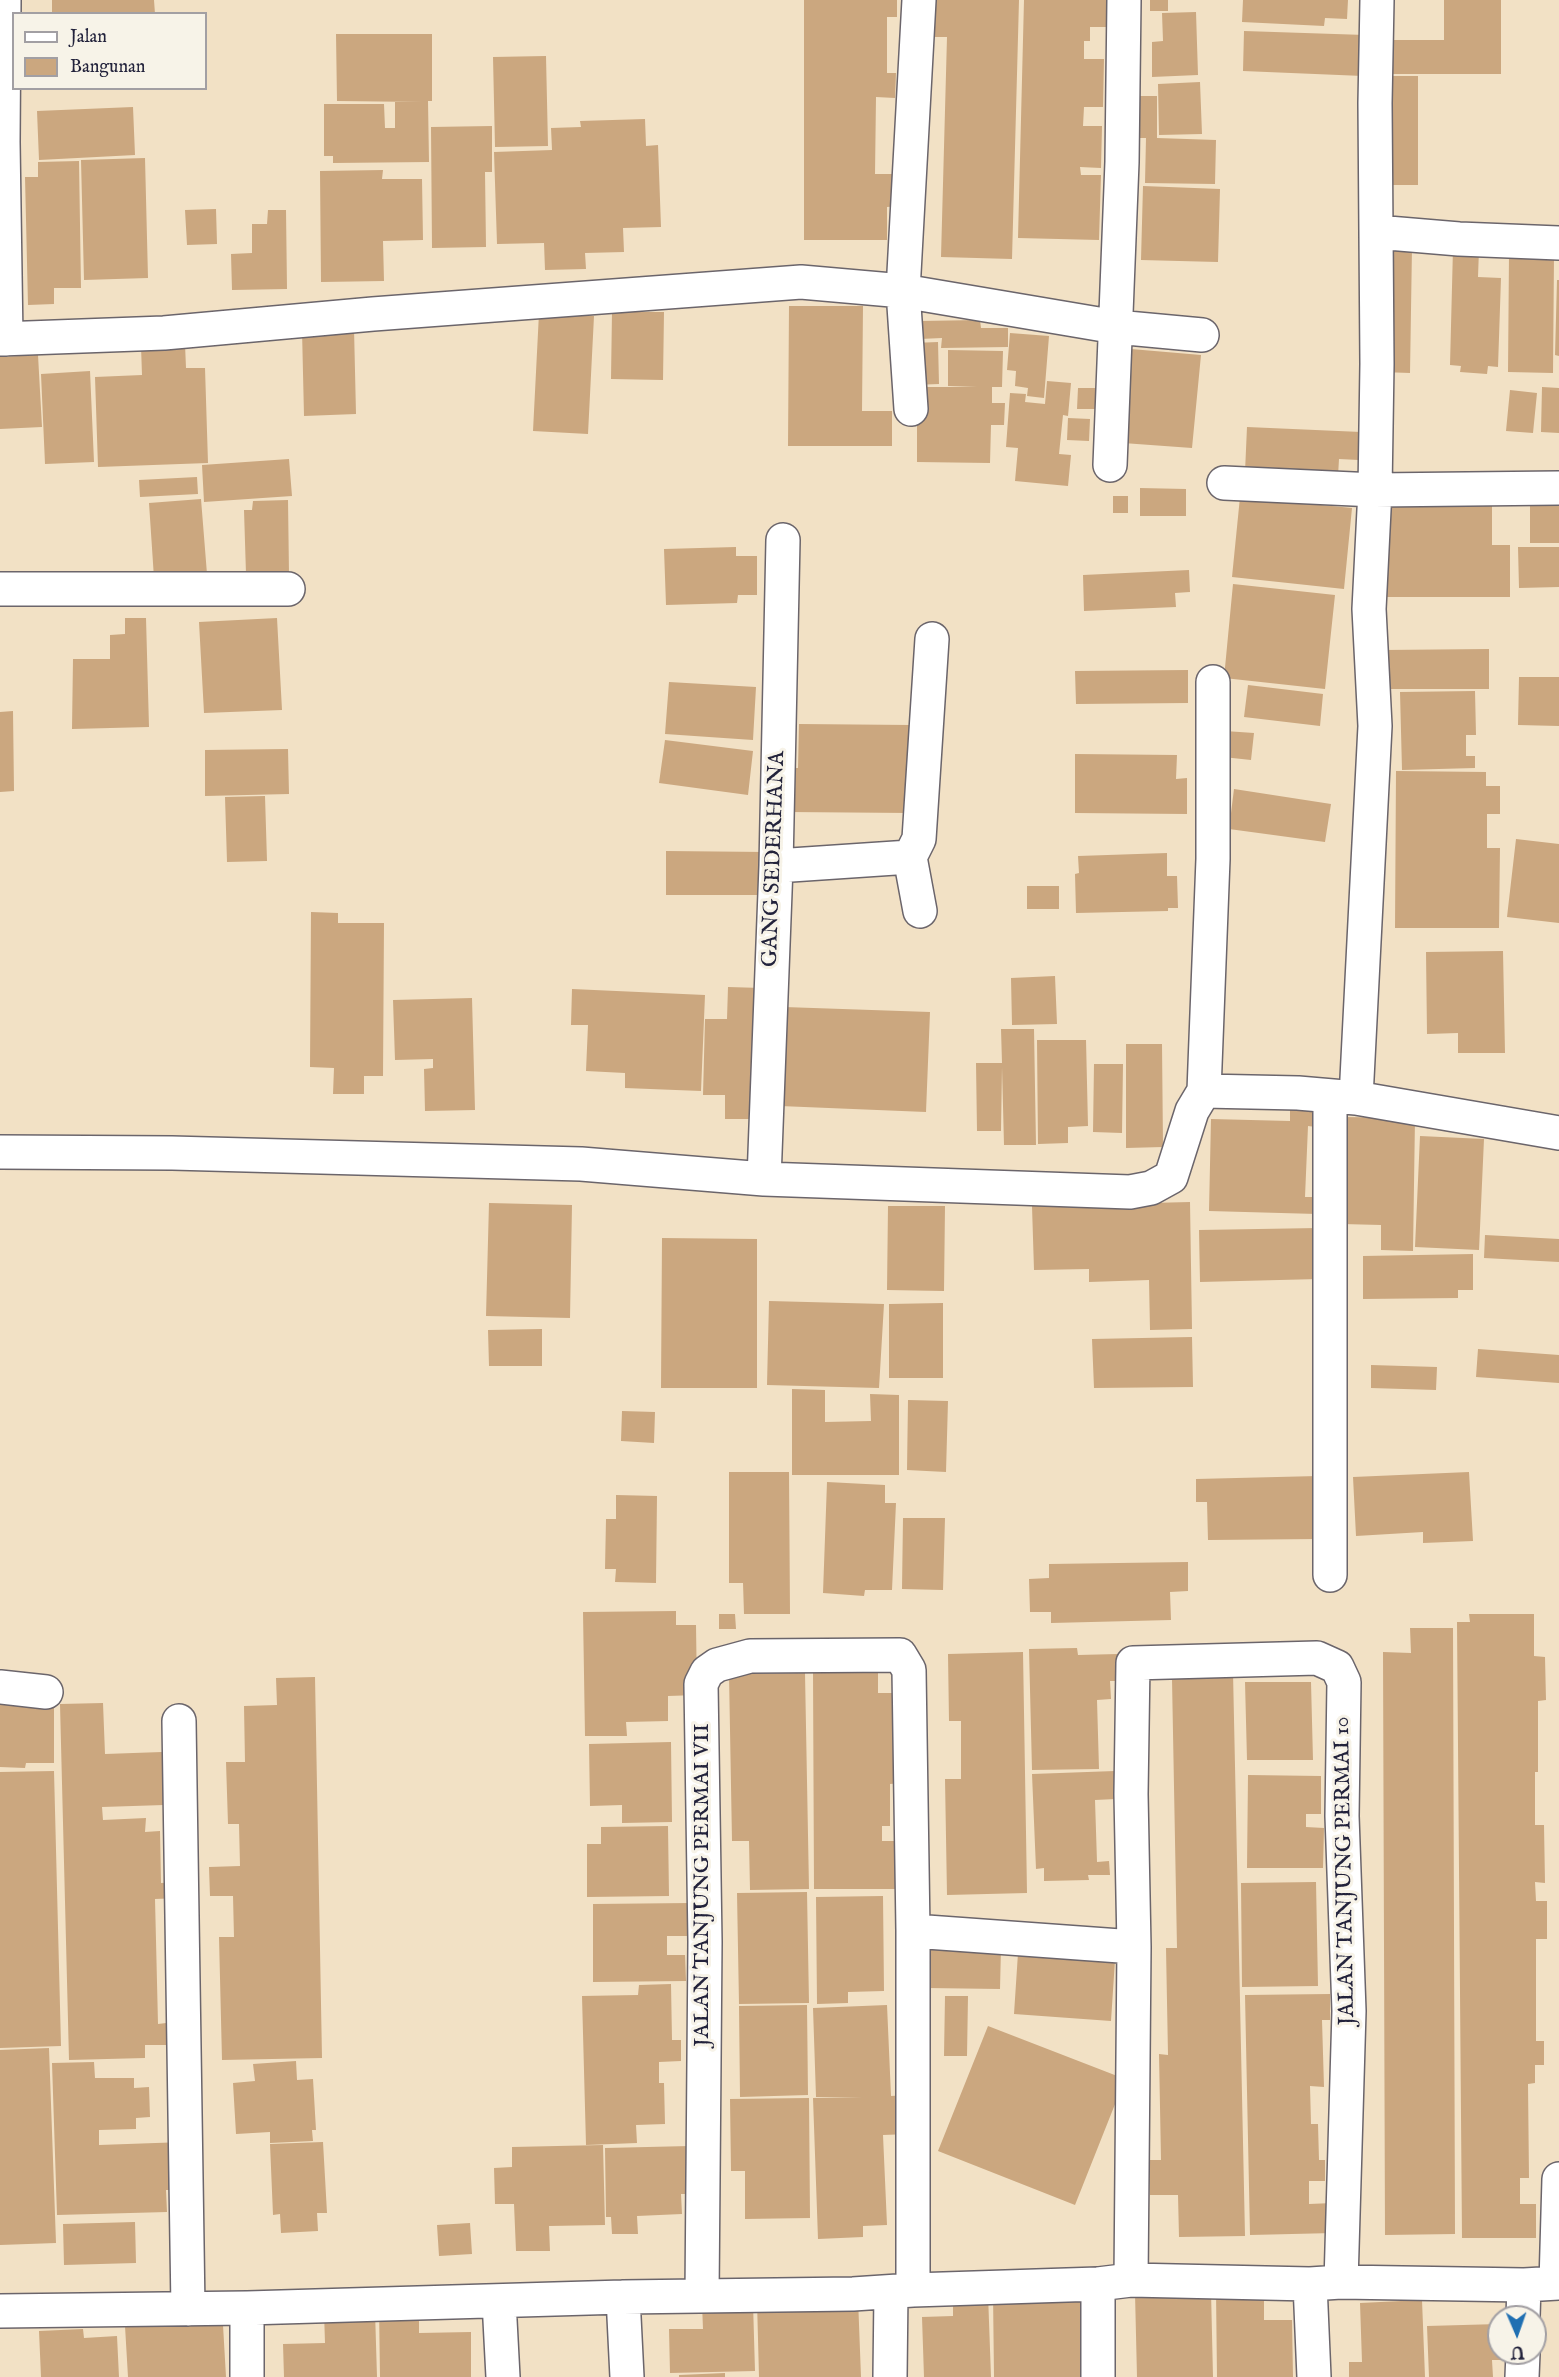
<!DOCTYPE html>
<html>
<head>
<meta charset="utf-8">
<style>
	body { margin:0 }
	#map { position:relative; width:1559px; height:2377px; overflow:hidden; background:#f2e1c5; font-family:"IM FELL English",serif }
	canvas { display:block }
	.legend { position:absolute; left:12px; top:12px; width:195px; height:78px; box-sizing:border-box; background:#f7f3e8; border:2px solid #a29fa3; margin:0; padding:8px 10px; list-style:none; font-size:18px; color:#22223b }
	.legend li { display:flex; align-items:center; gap:12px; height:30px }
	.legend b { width:30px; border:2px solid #a29fa3 }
	.north { position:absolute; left:1487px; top:2305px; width:60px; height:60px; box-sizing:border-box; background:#f7f3e8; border:2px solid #a29fa3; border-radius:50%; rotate:178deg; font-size:16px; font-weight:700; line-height:24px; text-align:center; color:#22223b }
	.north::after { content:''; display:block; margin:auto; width:21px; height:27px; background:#1f6fb2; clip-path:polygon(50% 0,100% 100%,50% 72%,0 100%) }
</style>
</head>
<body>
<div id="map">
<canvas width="1559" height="2377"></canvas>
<ul class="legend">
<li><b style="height:8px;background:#fff"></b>Jalan</li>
<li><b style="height:16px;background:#cba77f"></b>Bangunan</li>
</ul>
<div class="north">U</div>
</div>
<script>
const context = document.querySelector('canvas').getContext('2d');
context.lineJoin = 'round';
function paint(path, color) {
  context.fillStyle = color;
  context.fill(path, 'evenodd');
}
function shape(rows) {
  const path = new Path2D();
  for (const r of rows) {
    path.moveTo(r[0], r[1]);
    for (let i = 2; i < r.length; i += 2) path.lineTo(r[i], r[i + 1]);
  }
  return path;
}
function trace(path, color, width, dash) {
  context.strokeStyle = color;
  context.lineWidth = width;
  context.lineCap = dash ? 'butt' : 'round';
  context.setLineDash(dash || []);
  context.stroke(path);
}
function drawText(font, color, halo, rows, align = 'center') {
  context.font = font + ' "IM FELL English",serif';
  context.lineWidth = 6;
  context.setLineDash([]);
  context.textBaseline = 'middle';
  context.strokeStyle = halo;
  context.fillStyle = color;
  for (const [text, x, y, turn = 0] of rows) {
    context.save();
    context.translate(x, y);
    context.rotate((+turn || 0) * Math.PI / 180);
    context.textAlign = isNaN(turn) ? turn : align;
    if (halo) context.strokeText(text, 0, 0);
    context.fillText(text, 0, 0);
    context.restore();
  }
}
paint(shape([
	[52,0,154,0,155,14,52,14],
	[804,0,897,0,897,17,887,17,887,73,896,73,895,98,876,97,875,174,900,174,900,206,887,207,887,240,804,240],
	[932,0,1019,0,1012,259,941,257,947,37,931,37],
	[1024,0,1109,0,1108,27,1090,27,1090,41,1084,41,1084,59,1104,59,1103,107,1084,107,1083,126,1102,126,1101,168,1080,167,1081,175,1101,175,1099,240,1018,238],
	[1150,0,1168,0,1168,11,1150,11],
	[1243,0,1348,0,1347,19,1325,18,1324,26,1242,22],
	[1444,0,1501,0,1501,74,1392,74,1392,40,1444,40],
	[1196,12,1198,75,1152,77,1152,42,1163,41,1162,13],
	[1244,31,1365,35,1363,76,1243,71],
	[336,34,432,34,432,101,428,101,429,162,333,163,333,156,324,156,324,104,384,104,385,128,395,128,395,102,422,102,337,101],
	[546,56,548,146,495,147,493,57],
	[1378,76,1418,76,1418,185,1378,185],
	[1200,82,1202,134,1159,135,1158,84],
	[1129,96,1157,96,1157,138,1216,140,1215,184,1145,183,1146,138,1130,138],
	[133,107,135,155,39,160,37,111],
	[645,119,646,146,658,145,661,227,623,228,624,252,585,253,586,269,545,270,544,243,497,244,494,152,552,150,551,128,581,127,580,121],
	[492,126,492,172,485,172,486,247,432,248,431,127],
	[145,158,148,278,84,280,81,160],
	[79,161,81,288,54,288,54,304,28,305,25,177,38,177,38,162],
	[383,170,382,179,422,179,423,240,383,241,384,281,321,282,320,171],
	[1143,186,1220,189,1218,262,1141,260],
	[216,209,217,244,187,245,185,210],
	[268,210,286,210,287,289,232,290,231,254,252,253,252,224,267,224],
	[1384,246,1412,247,1410,373,1382,372],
	[1453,248,1479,249,1478,277,1501,278,1498,367,1488,366,1487,374,1460,372,1461,366,1450,365],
	[1509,255,1554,256,1553,373,1508,372],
	[1557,280,1559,280,1559,356,1555,355],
	[789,306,863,306,862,411,892,411,892,446,788,446],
	[612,312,664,312,663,380,611,379],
	[539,313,594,316,588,434,533,431],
	[980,320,981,328,1008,328,1008,347,941,348,942,338,920,339,920,321],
	[354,328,356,414,304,416,302,330],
	[1010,333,1049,336,1044,398,1027,396,1028,388,1015,386,1016,371,1007,370],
	[938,342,939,384,913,385,913,343],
	[185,344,186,368,205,368,208,463,98,467,95,377,142,375,141,346],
	[1131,349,1201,355,1192,448,1123,443],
	[948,350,1003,351,1002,387,992,387,992,403,1005,403,1004,425,991,425,990,463,917,462,917,387,977,387,948,386],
	[38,355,42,427,0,429,0,357],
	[90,371,94,462,45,464,41,374],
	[1047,381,1071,383,1068,416,1063,415,1059,454,1071,455,1068,486,1015,481,1018,448,1006,447,1010,393,1026,394,1025,402,1045,404],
	[1542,387,1559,388,1559,433,1541,432],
	[1078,388,1097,388,1097,409,1077,409],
	[1510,390,1537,393,1533,433,1506,431],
	[1068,418,1090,419,1089,441,1067,440],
	[1247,427,1361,432,1359,460,1339,459,1338,476,1245,472],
	[289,459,292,496,204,502,202,465],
	[197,477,198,494,140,497,139,480],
	[1140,488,1186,489,1186,516,1140,516],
	[1113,496,1128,496,1128,513,1113,513],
	[1240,497,1352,508,1344,589,1232,577],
	[1389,498,1492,498,1492,545,1510,545,1510,597,1379,597],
	[201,499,207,574,154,578,149,503],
	[288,500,289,574,246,574,244,510,252,510,253,501],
	[1530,504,1559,504,1559,543,1530,543],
	[736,547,736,556,757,556,757,595,738,595,737,603,666,605,664,549],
	[1518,547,1559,547,1559,587,1519,588],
	[1189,570,1190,592,1175,593,1176,607,1084,611,1083,575],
	[1233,584,1335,595,1325,689,1224,678],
	[125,618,146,618,149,727,72,729,73,659,110,659,110,635,125,634],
	[277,618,282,710,204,713,199,622],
	[1489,649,1489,689,1385,689,1384,650],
	[1188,670,1188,703,1076,704,1075,671],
	[1519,677,1559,677,1559,726,1518,725],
	[669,682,756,687,753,740,665,734],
	[1248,685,1323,694,1320,726,1244,717],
	[1475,691,1476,735,1466,735,1466,756,1475,756,1475,768,1402,770,1400,692],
	[13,711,14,791,0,792,0,712],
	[799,724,911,725,910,813,788,812,788,768,798,768],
	[1225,731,1254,733,1251,760,1223,757],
	[665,740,753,751,748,795,659,783],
	[288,749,289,794,205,796,205,750],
	[1075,754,1177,755,1176,779,1187,778,1187,814,1075,813],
	[1396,771,1486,772,1486,786,1500,786,1500,814,1487,814,1487,848,1500,848,1499,928,1395,928],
	[1234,789,1331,804,1325,842,1229,829],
	[265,796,267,861,227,862,225,797],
	[1516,839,1559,844,1559,923,1507,917],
	[666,851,766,852,766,895,666,895],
	[1167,853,1167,876,1177,876,1178,908,1168,908,1168,911,1076,913,1075,874,1079,873,1078,856],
	[1027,886,1059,886,1059,909,1027,909],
	[311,912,338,913,338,923,384,923,383,1076,364,1076,364,1094,333,1094,334,1068,310,1067],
	[1503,951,1505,1053,1458,1053,1458,1033,1427,1034,1426,952],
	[1055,976,1057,1024,1012,1025,1011,978],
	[728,987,762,988,758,1119,725,1119,725,1095,703,1095,705,1019,727,1019],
	[572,989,705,995,701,1091,625,1088,625,1073,586,1071,588,1025,571,1025],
	[472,998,475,1110,425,1111,424,1069,433,1068,433,1059,395,1060,393,1000],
	[784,1007,930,1012,926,1112,780,1106],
	[1001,1029,1034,1029,1036,1145,1004,1145,1002,1067,1001,1131,977,1131,976,1063,1002,1063],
	[1037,1040,1086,1040,1088,1126,1068,1127,1068,1143,1038,1144],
	[1126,1044,1162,1044,1163,1147,1126,1148],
	[1094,1064,1123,1064,1122,1133,1093,1132],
	[1290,1107,1316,1108,1316,1127,1308,1126,1305,1197,1318,1197,1317,1214,1209,1211,1211,1119,1290,1121],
	[1343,1117,1415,1118,1413,1251,1381,1250,1381,1225,1342,1224],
	[1420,1136,1484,1139,1479,1250,1415,1247],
	[1190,1202,1192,1329,1150,1330,1149,1280,1089,1282,1089,1269,1034,1270,1032,1206],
	[489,1203,572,1205,570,1318,486,1316],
	[888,1206,945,1206,944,1291,887,1290],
	[1318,1228,1319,1279,1200,1282,1199,1230],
	[1485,1235,1559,1239,1559,1262,1484,1258],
	[662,1238,757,1239,757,1388,661,1388],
	[1473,1254,1473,1290,1458,1290,1458,1298,1363,1299,1363,1256],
	[769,1301,884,1304,879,1388,767,1385],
	[943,1303,943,1378,889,1378,889,1304],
	[542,1329,542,1366,489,1366,488,1330],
	[1192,1337,1193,1387,1094,1388,1092,1339],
	[1478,1349,1559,1355,1559,1383,1476,1377],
	[1371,1365,1437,1367,1436,1390,1371,1388],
	[792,1389,825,1390,825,1422,871,1421,870,1394,899,1395,899,1475,792,1475],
	[908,1400,948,1401,946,1472,907,1470],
	[622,1411,655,1412,654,1443,621,1441],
	[729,1472,789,1472,790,1614,744,1614,743,1583,729,1583],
	[1469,1472,1473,1541,1423,1543,1423,1532,1356,1536,1353,1477],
	[1318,1476,1319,1539,1208,1540,1207,1502,1196,1502,1196,1479],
	[827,1482,885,1485,885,1503,896,1503,892,1590,865,1590,864,1596,823,1593],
	[616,1495,657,1496,656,1583,615,1582,616,1569,605,1569,606,1519,616,1519],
	[903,1518,945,1518,943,1590,902,1589],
	[1188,1562,1188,1591,1170,1592,1171,1620,1051,1623,1051,1612,1030,1612,1029,1579,1049,1578,1049,1564],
	[676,1611,676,1625,696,1625,697,1695,668,1696,668,1721,626,1722,627,1736,585,1736,583,1612],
	[719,1614,735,1614,736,1629,719,1629],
	[1469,1614,1534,1614,1534,1656,1545,1657,1546,1700,1538,1701,1538,1772,1535,1772,1535,1825,1544,1825,1545,1883,1535,1882,1536,1901,1547,1901,1547,1939,1536,1939,1536,2041,1544,2041,1544,2065,1535,2065,1535,2083,1528,2084,1529,2178,1520,2178,1520,2204,1536,2204,1536,2238,1462,2238,1457,1622,1470,1622],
	[1410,1628,1453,1628,1455,2234,1385,2235,1383,1652,1411,1653],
	[1077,1648,1078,1655,1118,1654,1118,1681,1110,1681,1111,1699,1097,1700,1099,1769,1032,1770,1029,1649],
	[1023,1652,1027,1893,947,1895,945,1779,961,1779,961,1721,949,1721,948,1654],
	[813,1671,878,1671,878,1693,903,1693,903,1783,890,1784,890,1826,882,1826,882,1841,908,1841,908,1889,814,1889],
	[1158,1671,1233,1672,1245,2236,1179,2237,1178,2195,1150,2195,1149,2160,1161,2160,1159,2054,1168,2055,1166,1948,1177,1948,1172,1679,1158,1680],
	[805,1673,809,1889,750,1890,749,1841,732,1841,729,1674],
	[315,1677,322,2058,222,2060,219,1937,234,1937,233,1896,210,1896,209,1867,240,1866,239,1824,228,1824,226,1762,245,1762,244,1706,277,1705,276,1678],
	[1245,1682,1311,1682,1313,1760,1247,1760],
	[0,1697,54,1698,54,1763,26,1763,25,1768,0,1767],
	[103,1703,105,1754,162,1752,164,1805,102,1807,103,1820,146,1818,145,1832,160,1831,161,1883,180,1882,180,1898,155,1899,158,2024,166,2023,167,2045,145,2045,145,2058,69,2060,60,1704],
	[671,1742,672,1822,622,1823,622,1805,590,1806,589,1744],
	[54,1771,61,2046,0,2048,0,1772],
	[1115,1771,1116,1799,1095,1800,1097,1862,1109,1861,1110,1875,1088,1875,1089,1880,1044,1881,1044,1868,1036,1869,1032,1774],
	[1248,1775,1321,1776,1321,1814,1306,1814,1306,1827,1324,1828,1323,1868,1247,1868],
	[668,1826,669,1896,587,1897,587,1844,601,1844,601,1827],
	[1316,1882,1318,1986,1242,1987,1241,1883],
	[807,1892,809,2003,739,2004,737,1893],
	[883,1896,884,1991,848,1992,848,2003,817,2004,816,1897],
	[690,1903,690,1936,667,1936,667,1955,685,1955,686,1981,593,1982,593,1904],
	[928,1946,1001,1947,1000,1989,927,1988],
	[1018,1953,1115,1960,1111,2021,1014,2014],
	[671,1984,672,2040,681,2040,681,2061,659,2062,659,2083,664,2083,665,2124,636,2125,637,2143,586,2145,582,1996,638,1995,639,1985],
	[1330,1994,1330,2020,1322,2020,1324,2087,1310,2086,1311,2124,1318,2124,1319,2160,1325,2160,1325,2181,1309,2181,1309,2204,1333,2203,1334,2233,1250,2235,1245,1995],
	[945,1996,968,1996,967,2056,944,2056],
	[807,2005,808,2095,740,2097,739,2006],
	[887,2005,891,2096,907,2095,909,2134,883,2135,887,2225,863,2226,863,2237,818,2239,813,2098,862,2097,816,2097,813,2008],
	[988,2026,1125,2079,1075,2205,938,2151],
	[49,2048,56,2243,0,2245,0,2050],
	[296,2061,297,2080,313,2079,316,2130,312,2130,313,2141,270,2143,270,2132,236,2134,233,2083,255,2081,253,2064],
	[94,2062,95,2078,134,2078,134,2088,149,2087,150,2117,136,2118,136,2129,99,2130,99,2145,184,2142,186,2190,166,2190,167,2212,57,2215,52,2063],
	[809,2098,810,2218,745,2219,745,2171,731,2171,730,2099],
	[323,2142,327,2213,317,2213,318,2231,281,2233,280,2214,273,2215,270,2144],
	[603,2145,605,2225,549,2226,550,2251,516,2251,514,2204,495,2204,494,2168,512,2167,512,2147],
	[690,2146,691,2194,681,2194,682,2214,637,2216,638,2234,612,2234,611,2217,606,2217,605,2148],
	[135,2222,136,2263,64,2265,63,2224],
	[470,2223,472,2254,439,2256,437,2225],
	[1264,2290,1264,2320,1292,2320,1293,2377,1217,2377,1216,2291],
	[1080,2291,1082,2377,994,2377,993,2293],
	[1211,2291,1213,2377,1137,2377,1135,2293],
	[988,2294,991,2377,924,2377,922,2317,953,2316,953,2295],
	[858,2298,861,2377,759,2377,757,2301],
	[1422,2300,1425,2377,1349,2377,1349,2362,1362,2362,1360,2303],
	[753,2303,755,2371,670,2373,669,2329,703,2329,702,2304],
	[419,2305,419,2333,471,2332,471,2377,380,2377,379,2306],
	[375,2311,377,2377,284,2377,283,2344,325,2343,324,2312],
	[1499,2324,1499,2353,1503,2353,1503,2360,1492,2360,1493,2377,1429,2377,1427,2326],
	[223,2325,226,2377,128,2377,125,2326],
	[83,2329,84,2338,117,2336,119,2377,41,2377,39,2331],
	[725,2373,725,2377,679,2377,679,2375]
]), '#cba77f');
const minor = shape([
	[4,0,3,142,6,339],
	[1376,232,1459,239,1559,243],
	[0,339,164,333,373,314,801,282,903,291,1116,327,1202,335],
	[911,409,903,291,919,0],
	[1110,465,1122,162,1124,0],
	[1224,483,1375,490,1559,488],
	[0,589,288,589],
	[776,866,910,857],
	[920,911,910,857,919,839,932,639],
	[1204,1091,1213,859,1213,682],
	[1356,1098,1375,726,1369,609,1375,490,1377,364,1375,103,1377,0],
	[0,1152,172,1153,581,1164,764,1179,1130,1192,1151,1188,1171,1177,1192,1111,1204,1091,1298,1093,1356,1098,1559,1133],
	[764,1179,776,866,783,540],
	[1330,1575,1330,1096],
	[0,1687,46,1692],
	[179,1721,188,2309],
	[913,1931,1134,1947],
	[1131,2280,1134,1947,1131,1794,1133,1663,1317,1658,1337,1667,1344,1682,1342,1816,1349,2011,1341,2282],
	[1556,2283,1559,2179],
	[1098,2284,1098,2377],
	[1310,2284,1314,2377],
	[702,2295,705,1942,701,1684,707,1672,717,1665,750,1656,900,1655,909,1670,913,1931,913,2290],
	[623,2297,627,2377],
	[499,2301,503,2377],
	[0,2311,247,2308,623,2297,853,2294,913,2290,1098,2284,1131,2280,1310,2284,1341,2282,1524,2285,1559,2283],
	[1523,2317,1524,2285],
	[247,2377,247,2308],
	[890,2377,891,2292],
	[1522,2377,1523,2353]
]);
trace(minor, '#6b656b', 36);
trace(minor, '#fff', 33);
drawText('22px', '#22223b', '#f7f3e8', [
	["GANG SEDERHANA",775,859,-88],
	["JALAN TANJUNG PERMAI 10",1346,1871,-91],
	["JALAN TANJUNG PERMAI VII",703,1885,-90]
]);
</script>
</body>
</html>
